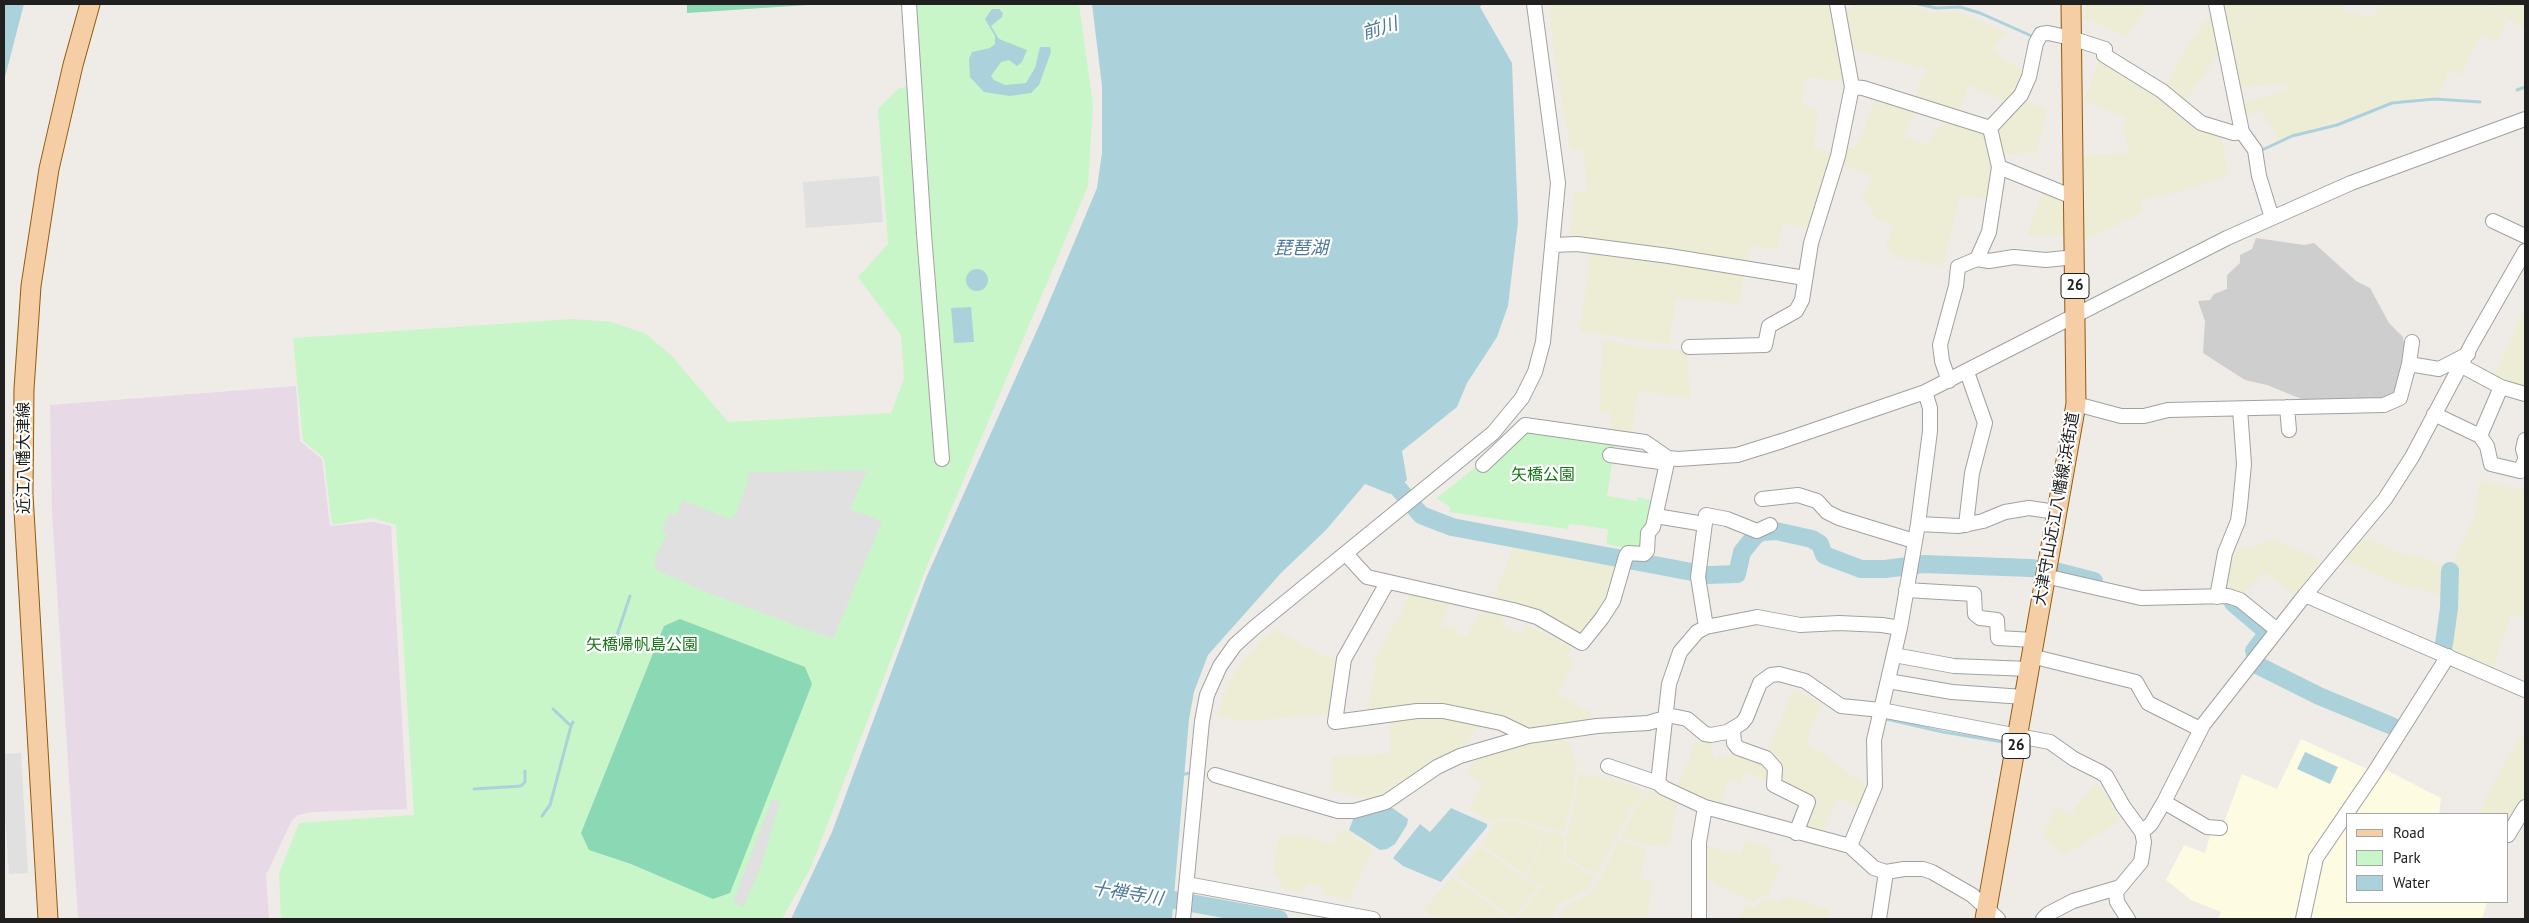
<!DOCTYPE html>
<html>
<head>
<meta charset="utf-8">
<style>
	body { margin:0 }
	#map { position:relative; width:2529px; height:923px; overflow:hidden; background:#efece7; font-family:"PT Sans",sans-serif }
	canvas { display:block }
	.frame { position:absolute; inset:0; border:5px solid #202020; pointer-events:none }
	.legend { position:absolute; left:2346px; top:813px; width:162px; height:90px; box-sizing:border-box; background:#fff; border:1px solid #a6a6a6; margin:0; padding:6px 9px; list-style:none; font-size:15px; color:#202020 }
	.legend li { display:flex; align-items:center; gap:10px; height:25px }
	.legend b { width:25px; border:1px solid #a6a6a6 }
</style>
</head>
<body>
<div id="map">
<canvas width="2529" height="923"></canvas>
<div class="frame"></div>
<ul class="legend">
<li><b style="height:6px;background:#f5cea6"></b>Road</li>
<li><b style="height:14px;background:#c8f6c8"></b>Park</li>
<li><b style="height:14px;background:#abd2da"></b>Water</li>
</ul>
</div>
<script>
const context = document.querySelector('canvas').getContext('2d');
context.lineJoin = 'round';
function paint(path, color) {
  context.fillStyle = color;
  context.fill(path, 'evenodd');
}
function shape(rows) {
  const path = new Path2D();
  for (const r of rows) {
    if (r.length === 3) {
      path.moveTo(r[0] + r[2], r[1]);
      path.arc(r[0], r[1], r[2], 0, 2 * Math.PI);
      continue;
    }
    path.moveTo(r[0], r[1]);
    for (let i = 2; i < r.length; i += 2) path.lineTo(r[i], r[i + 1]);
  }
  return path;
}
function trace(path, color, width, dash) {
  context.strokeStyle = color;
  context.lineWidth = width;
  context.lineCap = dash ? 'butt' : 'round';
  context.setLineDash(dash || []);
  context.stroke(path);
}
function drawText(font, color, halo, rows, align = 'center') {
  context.font = font + ' "PT Sans","Noto Sans JP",sans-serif';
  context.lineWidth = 4.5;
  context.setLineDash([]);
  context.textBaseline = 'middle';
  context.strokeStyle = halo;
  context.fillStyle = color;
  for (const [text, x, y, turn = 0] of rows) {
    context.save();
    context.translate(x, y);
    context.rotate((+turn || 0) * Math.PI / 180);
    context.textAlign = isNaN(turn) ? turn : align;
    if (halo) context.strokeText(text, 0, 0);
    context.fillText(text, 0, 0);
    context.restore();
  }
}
paint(shape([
	[296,386,300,441,322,459,330,526,373,522,391,526,407,809,312,812,298,815,292,820,266,875,269,919,78,919,52,513,50,405]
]), '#e8d9e6');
paint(shape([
	[2301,739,2369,770,2384,769,2441,798,2439,814,2348,814,2348,902,2487,902,2482,919,2218,919,2221,912,2191,900,2166,880,2184,845,2205,853,2212,829,2223,825,2242,774,2277,789]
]), '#fdfbe2');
paint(shape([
	[2256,238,2304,245,2314,243,2356,281,2370,288,2389,323,2403,337,2405,353,2397,393,2384,401,2309,402,2267,385,2245,380,2203,353,2205,321,2198,301,2210,300,2214,294,2227,289,2227,275,2240,263,2240,255,2252,249]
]), '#cecece');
paint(shape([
	[1550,4,1829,4,1845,82,1806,77,1801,103,1818,110,1814,149,1832,152,1812,228,1783,224,1777,249,1750,246,1746,266,1569,240,1574,192,1587,191,1583,149,1570,148,1552,43],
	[1852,4,1914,4,1931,13,1957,11,2005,32,1992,51,2028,73,2009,104,1969,85,1958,114,1914,100,1927,69,1849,48,1841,9,1851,10],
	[2086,4,2148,4,2127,36,2085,19],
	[2221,4,2344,4,2343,11,2374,17,2379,4,2491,4,2506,22,2498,41,2481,35,2460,75,2449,70,2438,96,2387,102,2360,113,2278,140,2269,121,2265,121,2263,110,2244,116,2241,103,2287,90,2287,83,2238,88],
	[2494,4,2525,4,2525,29,2502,15],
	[2212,12,2221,50,2186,101,2166,85,2190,42],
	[2100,56,2220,133,2229,175,2186,190,2142,200,2142,213,2083,241,2085,200,2083,155,2129,153,2123,131,2126,117,2084,101],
	[1877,96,1917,109,1904,136,1926,145,1946,117,1989,133,1994,160,1989,199,1960,196,1943,266,1893,256,1886,246,1893,226,1876,218,1862,197,1872,176,1839,164,1843,147,1856,149],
	[2022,99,2047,110,2037,152,2001,155,1995,128],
	[2046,190,2061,197,2067,235,2027,236,2040,198],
	[1590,252,1744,275,1740,304,1676,298,1669,344,1580,331],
	[2525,309,2525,389,2513,386,2494,376],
	[1602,340,1646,348,1687,351,1690,398,1638,391,1631,438,1609,435,1611,413,1599,412],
	[2487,481,2525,491,2525,619,2511,615,2493,668,2446,646,2444,640,2450,604,2449,583,2458,550,2475,515,2479,483],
	[2360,537,2404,554,2407,553,2450,567,2447,576,2447,597,2392,582,2343,558],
	[2268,539,2311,555,2326,566,2299,597,2264,572,2242,597,2224,586,2230,551,2261,545],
	[1514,543,1619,561,1613,593,1582,638,1493,602],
	[1411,593,1452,602,1440,625,1457,628,1456,633,1467,636,1482,608,1506,613,1501,624,1522,634,1527,625,1572,647,1568,656,1575,660,1557,694,1592,713,1589,721,1527,731,1485,714,1366,714,1376,666,1372,664],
	[1276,629,1324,656,1341,661,1331,714,1248,721,1217,716,1224,694,1235,672,1259,642],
	[1794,690,1822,703,1806,742,1869,788,1862,809,1838,797,1821,836,1803,831,1812,799,1779,785,1766,751],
	[1411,715,1480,721,1464,750,1380,801,1331,790,1332,757,1391,753,1390,718],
	[2525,730,2525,801,2508,830,2508,814,2479,814,2492,785],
	[1563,738,1565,742,1569,742,1576,764,1573,798,1564,832,1513,819,1501,817,1491,822,1469,809,1483,783,1467,774,1477,756,1527,742],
	[1696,741,1711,743,1714,759,1734,756,1738,750,1767,762,1771,783,1745,772,1741,784,1728,780,1720,807,1676,790],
	[1578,773,1619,781,1648,792,1631,810,1596,875,1566,857,1567,834,1575,800],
	[2096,782,2108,798,2120,821,2064,855,2042,837,2056,806,2070,815],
	[1655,787,1677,799,1670,845,1648,846,1621,837,1634,810],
	[1501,820,1507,820,1546,830,1526,875,1481,844,1494,823],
	[1346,831,1373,849,1349,900,1323,894,1324,887,1307,883,1304,892,1280,888,1280,878,1276,878,1274,866,1279,835,1299,835,1333,844,1338,832],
	[1547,831,1564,835,1564,858,1540,886,1527,877],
	[1619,839,1646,849,1640,878,1653,882,1646,919,1556,919,1567,906,1589,894,1597,886],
	[1746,840,1773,849,1769,862,1780,866,1768,896,1761,895,1754,903,1703,877,1703,846,1741,854],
	[1479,846,1538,887,1513,918,1455,875],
	[1564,859,1594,877,1590,887,1560,904,1550,919,1516,919],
	[1452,877,1510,919,1451,919,1429,915,1424,909],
	[1781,897,1796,899,1828,909,1828,919,1738,919,1746,904,1755,908,1762,898,1781,903]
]), '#ecedd4');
paint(shape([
	[915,4,1079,4,1093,105,1088,186,927,566,811,867,782,919,281,919,279,874,299,823,414,815,396,525,373,518,332,525,324,458,303,441,293,338,572,319,612,322,646,334,673,357,728,422,891,413,904,379,901,335,858,277,888,244,878,109,899,88,920,85],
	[1523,423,1616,437,1607,496,1637,501,1638,497,1656,501,1645,544,1634,550,1607,544,1606,549,1608,529,1569,524,1568,529,1449,512,1450,507,1437,498,1503,445]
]), '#c8f6c8');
paint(shape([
	[687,4,823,4,687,13],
	[680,619,805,667,812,684,730,893,713,899,631,864,589,850,581,833,664,626]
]), '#8bd8b5');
paint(shape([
	[879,176,883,222,806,228,803,182],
	[867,470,850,509,882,521,833,639,711,594,656,570,654,559,667,534,662,531,669,513,676,516,683,500,729,519,735,515,749,479,747,472],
	[21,753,28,873,9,874,4,799,4,754],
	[772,799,780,802,760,869,743,907,733,902]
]), '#e0e0e0');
paint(shape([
	[4,4,24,4,4,81],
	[1092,4,1482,4,1480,7,1512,63,1518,222,1508,306,1497,337,1467,383,1457,407,1402,451,1407,480,1390,494,1365,484,1326,530,1281,573,1208,655,1194,692,1189,719,1172,919,791,919,832,832,926,578,1042,319,1097,188,1102,153,1102,86],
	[992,9,999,9,1003,13,1002,17,991,26,999,39,1027,50,1022,62,1017,66,1009,60,1001,62,991,76,994,80,1005,85,1026,83,1035,68,1040,47,1050,47,1051,52,1039,85,1031,93,1010,96,984,92,970,77,969,59,972,52,990,48,995,44,995,36,985,19],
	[977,280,11],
	[971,307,974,342,954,343,951,308],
	[2305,752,2338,767,2330,784,2297,769],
	[1391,807,1408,819,1407,825,1395,844,1387,849,1380,850,1349,830,1354,817],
	[1451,808,1487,824,1487,827,1441,882,1403,866,1393,858,1420,824,1430,832]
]), '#abd2da');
trace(shape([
	[1918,4,1936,8,1960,7,1980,13,2034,37],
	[2517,90,2525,87],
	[2260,151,2292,136,2337,125,2392,103,2435,99,2480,102],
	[615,641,630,596],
	[553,709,571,726,573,722],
	[1882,718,1943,732,2009,743],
	[1180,775,1191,773],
	[474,789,521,786,525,782,525,771],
	[542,816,550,805,571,726]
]), '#abd2da', 3);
trace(shape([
	[1398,488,1421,515,1452,527,1708,575,1737,574,1742,552,1755,536,1762,532,1776,531,1812,539,1820,544,1824,555,1861,569,1885,569,1923,564,2030,568,2055,571,2094,581],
	[2233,603,2266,631,2267,634,2254,651],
	[2444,644,2449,608,2450,571],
	[2255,664,2319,696,2392,726],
	[1152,896,1279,919]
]), '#abd2da', 18);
const minor = shape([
	[909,4,924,234,942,459],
	[2216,4,2242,132,2255,150,2259,176,2272,218],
	[1852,87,1863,88,1990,128,1999,167,1989,232,1977,259,1958,267,1956,286,1940,345,1942,361,1949,381],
	[1990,128,2021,95,2029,77,2036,43,2041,34,2048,33,2071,38,2105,49,2104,55,2162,91,2201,123,2234,133,2242,132],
	[1999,167,2073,197],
	[2493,221,2525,236],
	[1553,245,1577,244,1669,256,1805,278],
	[1977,259,1989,261,2014,257,2046,260,2075,257],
	[1689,347,1765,345,1769,326,1796,311,1802,300,1811,243,1838,156,1852,87,1837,4],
	[2409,364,2412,342],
	[2462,366,2501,387,2525,394],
	[2076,404,2121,416,2144,416,2168,410,2384,405,2400,398,2409,364,2439,369,2468,354],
	[2287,407,2289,430],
	[2434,414,2480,436,2487,446,2491,464,2520,471,2525,460],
	[2480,436,2501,387],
	[2525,440,2523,449,2525,456],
	[1610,455,1667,463],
	[1483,465,1525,425,1645,442,1668,458,1678,459,1737,455,1782,441,1925,392,2227,238,2351,183,2525,119],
	[1762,499,1798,495,1817,501,1827,512,1839,518,1914,541],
	[1656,516,1704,524],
	[1918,524,1959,526,1983,521,2005,512,2029,508,2056,512],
	[1966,525,1972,473,1985,423,1967,372],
	[1346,554,1367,577,1513,610,1537,617,1582,643,1602,618,1613,601,1626,556,1628,553,1644,554,1647,551,1648,533,1653,527,1668,458],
	[2045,576,2141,598,2228,596,2240,600,2277,630],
	[1387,583,1344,659,1335,722,1417,711,1443,711,1501,723,1528,736],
	[1906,590,1974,594,1975,614,1980,618,1997,620,1998,638,2033,640],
	[2305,595,2525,690],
	[2217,597,2225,553,2238,521,2240,506,2244,464,2240,409],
	[1706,627,1698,577,1706,515,1727,519,1757,531,1770,525],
	[1900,628,1882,625,1839,623,1800,625,1757,617,1706,627,1697,632,1680,652,1669,684,1658,783,1664,788,1705,807,1850,846,1874,868,1886,872,1904,869,1923,869,1932,872,1972,895,1998,919],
	[1894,655,1954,666,2029,669],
	[2031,656,2136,682,2148,703,2200,729],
	[1888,681,1952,692,2024,697],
	[1733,729,1734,743,1738,748,1766,758,1775,768,1774,785,1808,802,1796,833],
	[1608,766,1658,783],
	[1215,775,1338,811,1354,811,1386,802,1437,767,1460,756,1528,736,1597,726,1648,723,1672,716,1687,719,1705,734,1711,735,1727,732,1742,723,1746,718,1760,683,1771,675,1779,674,1805,681,1841,706,1881,710,2050,742,2074,759,2100,772,2106,776,2123,806,2142,832,2144,842,2141,862,2116,892,2117,902,2128,919],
	[2164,802,2207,827,2220,828],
	[2142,832,2151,824,2164,802,2203,725,2305,595,2385,499,2412,457,2473,342,2525,251],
	[2508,835,2525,807],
	[1850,846,1875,786,1874,740,1900,628,1918,524,1930,431,1930,408,1925,392],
	[1187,884,1373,919],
	[1183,919,1202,721,1207,695,1220,666,1235,645,1255,627,1493,433,1522,398,1535,372,1543,342,1558,183,1534,4],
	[1699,919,1699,842,1705,807],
	[1879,919,1886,872],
	[2043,919,2048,914,2073,901,2117,888],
	[2303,919,2316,858,2374,773,2448,656]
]);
const major = shape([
	[48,919,23,494,24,389,31,286,49,169,73,65,90,4],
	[1985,919,2076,404,2071,4]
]);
trace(minor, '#a1a1a1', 16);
trace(major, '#905b0b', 21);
trace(minor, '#fff', 14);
trace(major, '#f5cea6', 19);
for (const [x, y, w] of [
	[2075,286,28],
	[2016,746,28]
]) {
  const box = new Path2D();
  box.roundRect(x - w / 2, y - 12.5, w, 25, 4);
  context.fillStyle = '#fff';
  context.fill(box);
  trace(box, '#202020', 1);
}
drawText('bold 15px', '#202020', null, [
	["26",2075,286],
	["26",2016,746]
]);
drawText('16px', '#202020', '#fff', [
	["近江八幡大津線",24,458,-90],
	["大津守山近江八幡線;浜街道",2057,509,-80]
]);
drawText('16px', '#147716', '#fff', [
	["矢橋公園",1543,475],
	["矢橋帰帆島公園",642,645]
]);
drawText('italic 18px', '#4c789a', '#fff', [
	["前川",1380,29,-17],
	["琵琶湖",1301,249],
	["十禅寺川",1127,894,9]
]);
</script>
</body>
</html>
